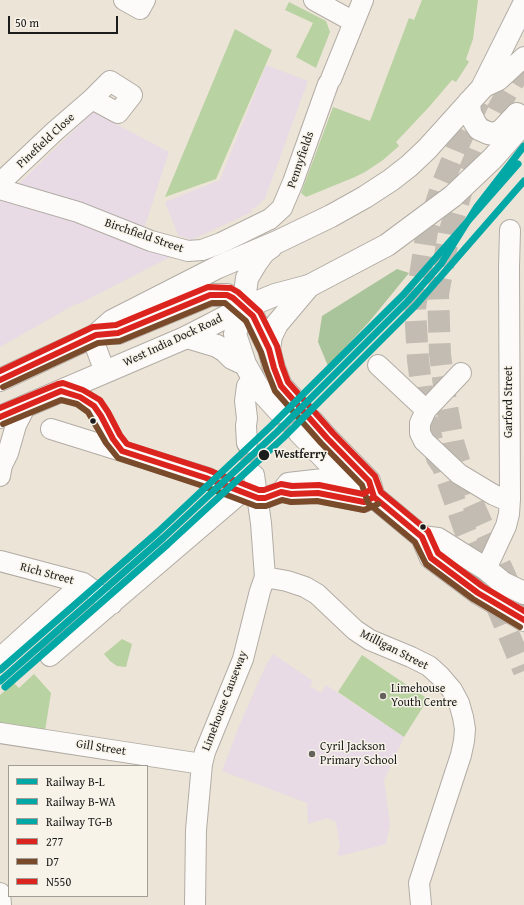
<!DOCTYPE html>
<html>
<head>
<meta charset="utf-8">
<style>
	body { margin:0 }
	#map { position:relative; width:524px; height:905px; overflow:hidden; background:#ece4d7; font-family:"Gentium Book Plus",serif }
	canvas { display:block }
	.legend { position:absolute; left:8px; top:765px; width:140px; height:132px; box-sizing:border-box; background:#f7f3e8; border:1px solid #9f9d96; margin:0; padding:5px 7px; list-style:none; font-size:12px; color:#1c1c1c }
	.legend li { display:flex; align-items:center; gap:8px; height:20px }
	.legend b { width:20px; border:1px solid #9f9d96 }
	.scale { position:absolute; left:8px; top:16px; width:110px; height:18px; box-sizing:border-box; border:2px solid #1c1c1c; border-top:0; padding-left:5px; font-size:12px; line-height:14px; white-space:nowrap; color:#1c1c1c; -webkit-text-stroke:3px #f7f3e8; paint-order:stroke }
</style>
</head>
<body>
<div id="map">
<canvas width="524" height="905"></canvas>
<ul class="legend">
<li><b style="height:5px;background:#01a8a6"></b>Railway B-L</li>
<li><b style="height:5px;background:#01a8a6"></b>Railway B-WA</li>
<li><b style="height:5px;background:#01a8a6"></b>Railway TG-B</li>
<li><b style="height:5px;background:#dc241f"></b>277</li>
<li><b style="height:5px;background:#7a4b2a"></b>D7</li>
<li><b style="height:5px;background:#dc241f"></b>N550</li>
</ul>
<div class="scale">50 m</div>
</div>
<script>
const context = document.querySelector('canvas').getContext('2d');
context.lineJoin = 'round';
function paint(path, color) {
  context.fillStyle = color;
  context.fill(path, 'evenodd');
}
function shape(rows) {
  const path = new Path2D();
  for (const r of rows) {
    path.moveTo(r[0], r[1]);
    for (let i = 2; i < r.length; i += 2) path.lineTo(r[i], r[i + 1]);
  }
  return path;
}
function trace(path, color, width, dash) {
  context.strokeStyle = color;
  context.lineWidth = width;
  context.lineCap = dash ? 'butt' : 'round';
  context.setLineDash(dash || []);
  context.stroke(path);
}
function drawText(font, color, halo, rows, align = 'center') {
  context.font = font + ' "Gentium Book Plus",serif';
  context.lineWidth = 3;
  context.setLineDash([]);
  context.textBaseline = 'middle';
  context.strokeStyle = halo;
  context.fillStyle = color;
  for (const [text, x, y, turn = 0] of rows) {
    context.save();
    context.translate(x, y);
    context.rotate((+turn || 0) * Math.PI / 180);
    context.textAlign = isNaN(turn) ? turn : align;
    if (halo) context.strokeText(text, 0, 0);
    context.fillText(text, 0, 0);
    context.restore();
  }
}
paint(shape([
	[266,65,308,81,264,201,262,200,259,205,251,210,252,212,191,240,178,235,165,202,220,180],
	[93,112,169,152,139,244,170,257,83,302,74,305,0,347,0,202],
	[273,654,313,681,310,686,321,693,326,685,404,737,384,780,390,823,386,844,340,856,337,854,340,847,336,822,327,818,308,824,307,803,222,771,239,726,266,665]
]), '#e8dbe5');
paint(shape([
	[422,0,478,0,473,39,466,59,469,62,456,82,452,80,429,107,396,142,399,146,383,160,365,172,355,177,306,197,301,193,333,107,370,121,409,18,414,20],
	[289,2,326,21,330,32,316,68,296,57,313,23,285,10],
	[235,29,272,50,216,179,165,197],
	[122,639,132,644,126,667,117,666,110,661,104,654],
	[362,655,428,699,404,737,338,692],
	[34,674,51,693,45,731,0,723,0,695,14,683,19,688]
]), '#b8d2a2');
paint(shape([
	[397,269,409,273,369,322,328,366,318,342,322,316]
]), '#a9c49a');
trace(shape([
	[247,443,254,475],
	[208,478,237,490]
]), '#c2bcb2', 20, [20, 10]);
trace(shape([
	[293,399,312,421],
	[280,412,299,432]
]), '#c2bcb2', 22, [22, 11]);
trace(shape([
	[524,64,506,94,484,136,463,186,449,234,438,294,440,354,446,402,454,445,473,504,524,618],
	[479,101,460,141,442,185,427,231,415,308,418,360,425,414,437,458,443,467,464,528,524,671]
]), '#c2bcb2', 22, [22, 11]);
const minor = shape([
	[124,0,140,9,145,0],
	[314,0,354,22],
	[331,79,363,0],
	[482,88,499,80,524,57],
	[0,183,55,131,92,99,110,81,132,95,118,113,92,99],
	[0,189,78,212,151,241,177,248,188,251,202,250,221,243,270,219,282,208,293,182,328,84],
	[92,337,105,372],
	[378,365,426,410],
	[461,373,426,410,420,423,420,433,424,441,459,474,494,495,501,498,510,499],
	[61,391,80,397,94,406,101,416,113,439,122,451],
	[51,429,208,478],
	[247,443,246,426,247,418,245,401,247,386,253,378],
	[0,476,2,465,8,453,16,425,26,405],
	[246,493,258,498,265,498,281,492,288,483,332,478,340,475,353,467],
	[292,494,318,493,364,502,374,497],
	[0,561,83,583,96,592,112,604],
	[486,569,506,526,509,514,510,499,509,267,510,230],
	[265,577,287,581,305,587,317,594,355,630,370,640,411,657,429,666,440,676,452,690,459,703,463,717,465,729,464,741,461,755,419,883,421,905],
	[50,656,242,492],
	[0,658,83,583],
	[0,733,202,764],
	[0,893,1,905],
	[195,905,196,830,202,764,205,752,243,659,260,591,265,577,261,523,254,475]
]);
const major = shape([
	[187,337,217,346,225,351,232,358,245,364],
	[269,349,271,336,277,324,309,286],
	[280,412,259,389,245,364,235,334,243,308,253,316,269,349,274,368,281,386,293,399],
	[312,421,327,438,369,481,374,497],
	[299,432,358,493,374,497,422,537,431,558,478,593,524,620],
	[422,537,438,539,486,569,503,583,524,593]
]);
const highway = shape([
	[469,102,470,113,475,123,479,129,488,133,495,134,502,130,517,114],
	[243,308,247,278,256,263,264,252,271,247],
	[109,333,118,333,210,295,227,295,233,298,243,308],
	[0,380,96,335,112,321,218,267,277,242,331,216,365,197,391,180,409,166,427,149,482,88,524,4],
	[0,417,187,337,243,308,275,295,309,286,387,245,453,196,493,158,524,123]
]);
trace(minor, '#b2aca5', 22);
trace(major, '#b2aca5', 24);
trace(highway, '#b2aca5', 24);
trace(minor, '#fcfbf9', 20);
trace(major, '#fcfbf9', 22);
trace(highway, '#fcfbf9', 22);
trace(shape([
	[0,380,96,335,118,333,210,295,227,295,233,298,253,316,269,349,274,368,281,386,327,438,369,481,374,497,422,537,431,558,478,593,524,620],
	[0,417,61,391,80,397,94,406,101,416,113,439,122,451,206,478,258,498,265,498,281,492,291,494,318,493,364,502,374,497]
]), '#dc241f', 6);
trace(shape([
	[3,387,98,343,120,341,212,303,225,303,246,321,261,352,267,371,275,391,321,443,362,485,368,503,415,542,426,564,473,599,520,627],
	[3,424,61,400,77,404,88,412,106,443,118,458,203,486,256,506,266,506,282,500,291,502,317,501,364,510,378,504]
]), '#7a4b2a', 6);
trace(shape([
	[0,371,93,327,116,325,208,287,231,288,238,292,260,312,277,346,282,366,288,382,333,433,375,476,381,492,428,531,438,553,482,586,524,611],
	[0,408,58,384,63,383,83,390,100,400,108,412,120,435,127,444,208,470,259,490,264,490,281,484,292,486,319,485,363,494,370,490]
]), '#dc241f', 6);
trace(shape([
	[0,681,163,538,277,432,409,300,441,264,476,208,524,146]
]), '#01a8a6', 7);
trace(shape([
	[5,687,168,544,283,438,415,306,524,181]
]), '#01a8a6', 7);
trace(shape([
	[0,670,158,532,271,426,403,295,518,164]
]), '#01a8a6', 7);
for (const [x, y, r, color] of [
	[93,421,3.5,"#1c1c1c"],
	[264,455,6,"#1c1c1c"],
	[423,527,3.5,"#1c1c1c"],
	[383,696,4,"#65625d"],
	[312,754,4,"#65625d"]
]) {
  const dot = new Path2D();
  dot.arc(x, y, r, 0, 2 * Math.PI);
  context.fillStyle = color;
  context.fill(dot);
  trace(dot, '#f7f3e8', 1.5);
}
drawText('12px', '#1c1c1c', '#f7f3e8', [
	["Pinefield Close",46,141,-43],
	["Pennyfields",301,160,-71],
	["Birchfield Street",144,236,19],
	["West India Dock Road",173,341,-25],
	["Garford Street",509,402,-90],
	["Rich Street",47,574,15],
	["Milligan Street",394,650,27],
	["Limehouse Causeway",225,701,-69],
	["Gill Street",101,748,9]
]);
drawText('bold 12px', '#1c1c1c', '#f7f3e8', [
	["Westferry",274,455]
], 'left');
drawText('12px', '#1c1c1c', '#f7f3e8', [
	["Limehouse",391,689],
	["Youth Centre",391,703],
	["Cyril Jackson",320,747],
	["Primary School",320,761]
], 'left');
</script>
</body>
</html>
